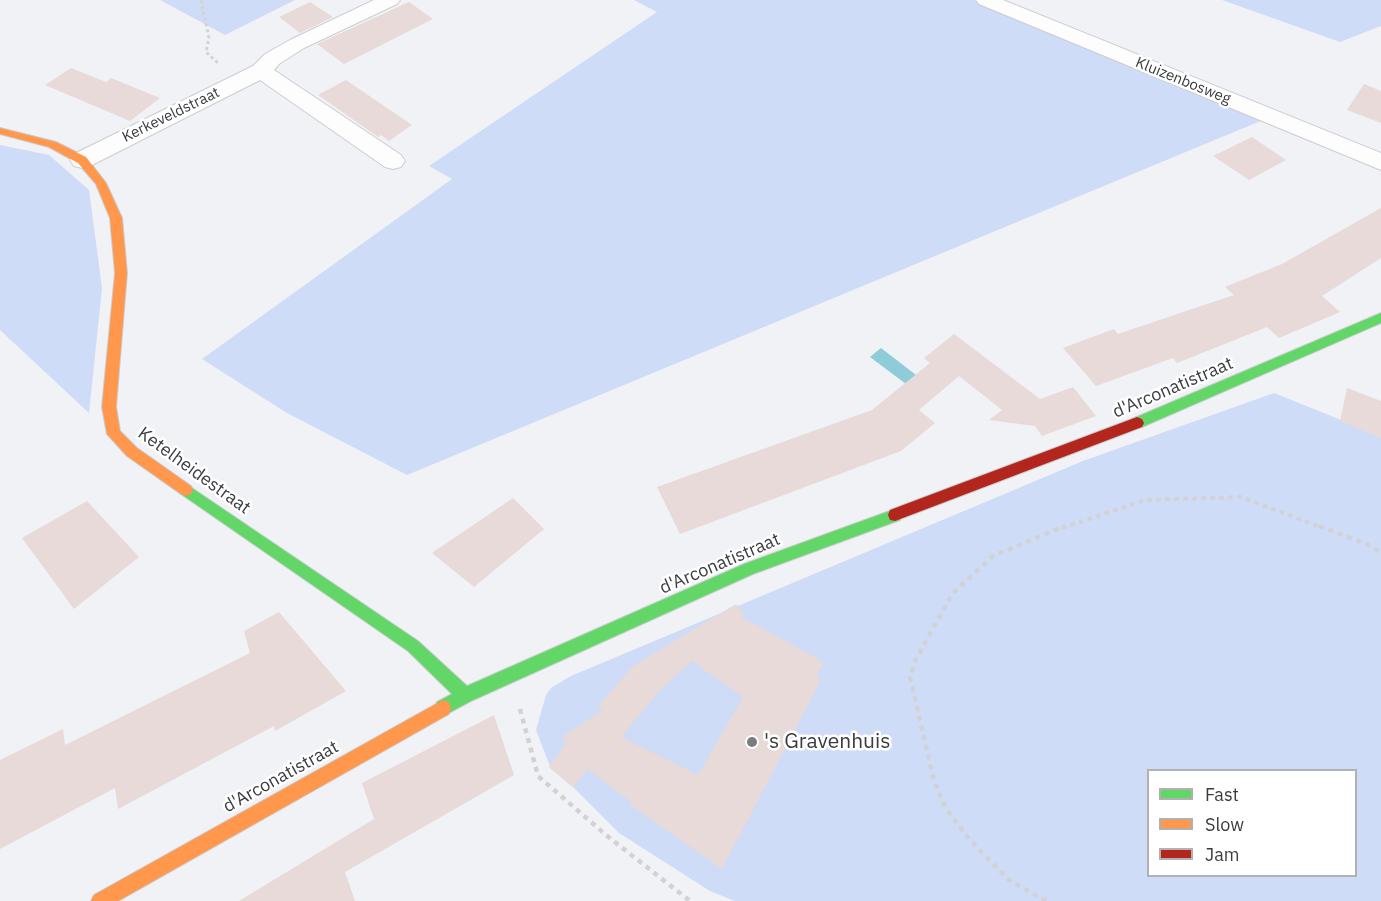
<!DOCTYPE html>
<html>
<head>
<meta charset="utf-8">
<style>
	body { margin:0 }
	#map { position:relative; width:1381px; height:901px; overflow:hidden; background:#f0f2f6; font-family:"IBM Plex Sans",sans-serif }
	canvas { display:block }
	.legend { position:absolute; left:1147px; top:769px; width:210px; height:108px; box-sizing:border-box; background:#fff; border:2px solid #b1b1b2; margin:0; padding:8px 10px; list-style:none; font-size:18px; color:#3b3c3f }
	.legend li { display:flex; align-items:center; gap:12px; height:30px }
	.legend b { width:30px; border:2px solid #b1b1b2 }
</style>
</head>
<body>
<div id="map">
<canvas width="1381" height="901"></canvas>
<ul class="legend">
<li><b style="height:8px;background:#63d668"></b>Fast</li>
<li><b style="height:8px;background:#ff974d"></b>Slow</li>
<li><b style="height:8px;background:#b3261e"></b>Jam</li>
</ul>
</div>
<script>
const context = document.querySelector('canvas').getContext('2d');
context.lineJoin = 'round';
function paint(path, color) {
  context.fillStyle = color;
  context.fill(path, 'evenodd');
}
function shape(rows) {
  const path = new Path2D();
  for (const r of rows) {
    path.moveTo(r[0], r[1]);
    for (let i = 2; i < r.length; i += 2) path.lineTo(r[i], r[i + 1]);
  }
  return path;
}
function trace(path, color, width, dash) {
  context.strokeStyle = color;
  context.lineWidth = width;
  context.lineCap = dash ? 'butt' : 'round';
  context.setLineDash(dash || []);
  context.stroke(path);
}
function drawText(font, color, halo, rows, align = 'center') {
  context.font = font + ' "IBM Plex Sans",sans-serif';
  context.lineWidth = 5;
  context.setLineDash([]);
  context.textBaseline = 'middle';
  context.strokeStyle = halo;
  context.fillStyle = color;
  for (const [text, x, y, turn = 0] of rows) {
    context.save();
    context.translate(x, y);
    context.rotate((+turn || 0) * Math.PI / 180);
    context.textAlign = isNaN(turn) ? turn : align;
    if (halo) context.strokeText(text, 0, 0);
    context.fillText(text, 0, 0);
    context.restore();
  }
}
paint(shape([
	[160,0,295,0,225,35],
	[634,0,975,0,1263,120,407,475,287,413,202,359,452,179,429,166,657,12],
	[1222,0,1381,0,1381,26,1340,42],
	[0,145,49,155,89,190,102,288,89,413,0,330],
	[1274,393,1381,436,1381,901,735,901,710,891,619,833,573,787,551,769,536,730,546,695,551,688,571,676,1083,461],
	[1148,770,1356,770,1356,876,1148,876]
]), '#cfdcf7');
paint(shape([
	[881,348,916,375,906,384,870,357]
]), '#8fccda');
paint(shape([
	[310,2,333,17,300,33,279,17],
	[409,2,433,19,344,64,317,44],
	[71,68,106,82,111,78,160,98,130,121,45,85],
	[346,80,412,125,389,141,381,135,378,137,318,95],
	[1364,84,1381,91,1381,123,1347,110],
	[1252,137,1286,160,1249,180,1213,156],
	[1381,208,1381,258,1322,296,1340,312,1279,338,1267,327,1177,363,1173,358,1096,386,1063,348,1114,329,1118,334,1234,295,1225,287,1282,264],
	[954,334,1040,399,1073,387,1096,416,1042,436,1035,426,989,420,1002,410,959,376,919,410,935,423,901,451,680,534,657,487,872,410,930,363,924,358],
	[1347,388,1381,401,1381,438,1340,421],
	[513,498,544,529,474,587,432,553],
	[87,501,139,557,74,609,22,538],
	[736,604,744,615,741,617,824,662,816,677,821,680,722,869,629,804,631,802,588,769,573,787,549,767,565,745,563,736,603,710,598,706,633,666],
	[692,661,743,697,698,775,621,737,661,689],
	[279,612,346,691,275,731,274,726,118,809,115,788,0,849,0,760,63,729,65,745,250,653,244,631],
	[494,715,514,775,345,872,355,901,239,901,374,819,362,783]
]), '#e7dad8');
const street = shape([
	[374,0,400,0,397,4,304,48,279,64,274,70,401,155,405,161,401,167,393,169,385,167,260,80,90,166,82,168,74,166,70,160,74,154,253,66,265,54,290,40,374,0],
	[976,0,1003,0,1381,153,1381,170,979,4,976,0]
]);
const fast = shape([
	[1381,313,1381,323,1142,427,1132,427,1130,423,1132,419,1381,313],
	[186,484,418,641,467,686,744,564,895,509,900,510,902,515,900,520,753,574,471,701,443,716,437,714,435,708,437,702,452,694,408,651,181,494,179,490,181,486,186,484]
]);
const slow = shape([
	[0,128,56,142,86,157,106,183,122,218,127,273,116,407,120,431,137,448,191,486,193,490,191,494,186,496,181,494,127,456,107,434,102,407,115,273,110,218,96,184,78,163,49,147,0,134,0,128],
	[443,700,449,702,451,708,449,714,118,901,91,901,94,895,443,700]
]);
const jam = shape([
	[1137,417,1142,419,1144,423,1142,427,895,521,890,520,888,515,890,510,1137,417]
]);
trace(street, '#cbcdd0', 2);
trace(fast, '#cbcdd0', 2);
trace(slow, '#cbcdd0', 2);
trace(jam, '#cbcdd0', 2);
trace(shape([
	[201,0,209,38,206,52,219,64]
]), '#d2d2d4', 3, [3, 3]);
trace(shape([
	[1062,528,1145,500,1241,497,1323,528]
]), '#d2d2d4', 4, [4.5, 4.5]);
trace(shape([
	[1319,526,1367,544,1381,553],
	[520,709,538,776,606,835,690,901],
	[1046,901,1009,880,969,839,945,807,934,781,910,677,916,659,952,594,993,556,1065,526]
]), '#d2d2d4', 4.5, [5, 5]);
paint(street, '#fdfdfe');
paint(fast, '#63d668');
paint(slow, '#ff974d');
paint(jam, '#b3261e');
for (const [x, y, r, color] of [
	[752,742,6,"#7a7c7f"]
]) {
  const dot = new Path2D();
  dot.arc(x, y, r, 0, 2 * Math.PI);
  context.fillStyle = color;
  context.fill(dot);
  trace(dot, '#fff', 2);
}
drawText('15px', '#3b3c3f', '#fff', [
	["Kluizenbosweg",1183,81,22],
	["Kerkeveldstraat",171,115,-26]
]);
drawText('18px', '#3b3c3f', '#fff', [
	["d'Arconatistraat",1173,388,-23],
	["Ketelheidestraat",194,471,36],
	["d'Arconatistraat",720,564,-23],
	["d'Arconatistraat",281,777,-29]
]);
drawText('21px', '#3b3c3f', '#fff', [
	["'s Gravenhuis",764,742]
], 'left');
</script>
</body>
</html>
